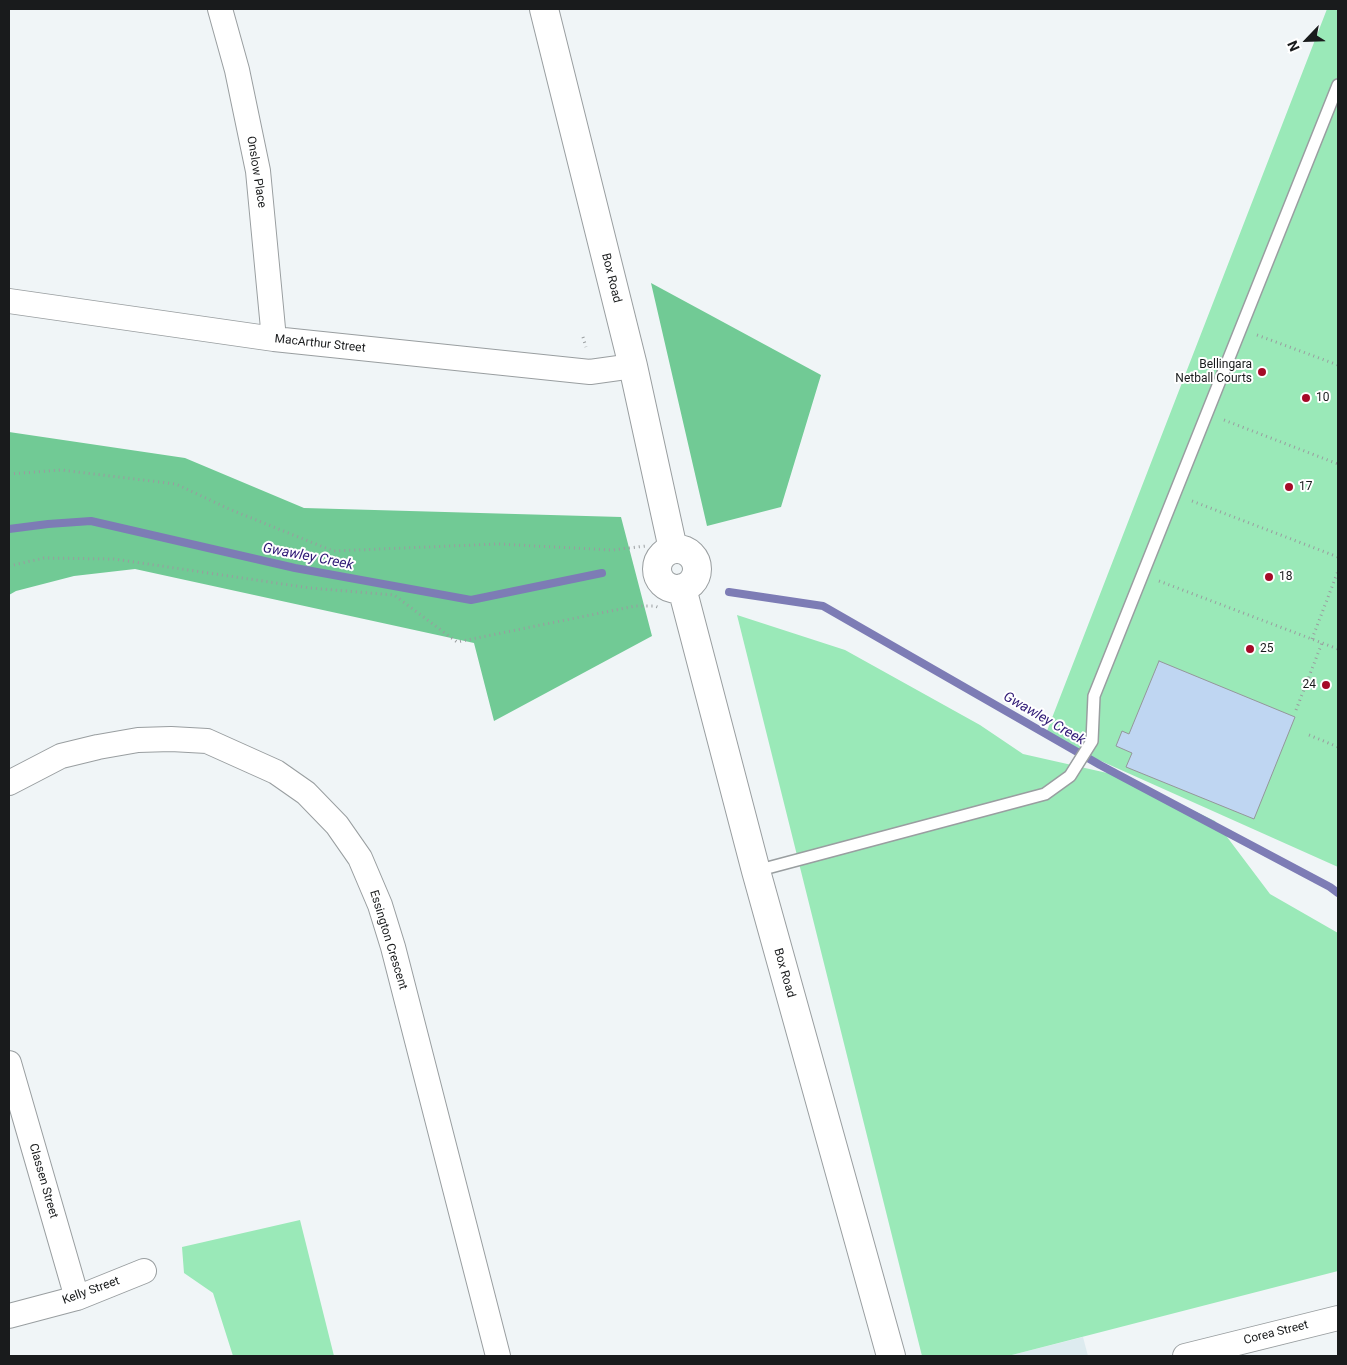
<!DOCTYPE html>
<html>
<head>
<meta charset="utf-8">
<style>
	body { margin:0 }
	#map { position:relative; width:1347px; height:1365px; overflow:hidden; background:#f0f5f7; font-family:Roboto,sans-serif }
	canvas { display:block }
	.frame { position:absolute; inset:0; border:10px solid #191b1c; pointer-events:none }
	.north { position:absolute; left:1282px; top:15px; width:50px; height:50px; -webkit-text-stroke:4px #fff; paint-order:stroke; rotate:246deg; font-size:14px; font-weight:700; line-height:20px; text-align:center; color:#191b1c }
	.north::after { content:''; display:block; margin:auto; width:18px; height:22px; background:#191b1c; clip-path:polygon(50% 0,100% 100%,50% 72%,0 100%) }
</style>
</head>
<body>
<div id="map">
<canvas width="1347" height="1365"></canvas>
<div class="frame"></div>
<div class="north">N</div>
</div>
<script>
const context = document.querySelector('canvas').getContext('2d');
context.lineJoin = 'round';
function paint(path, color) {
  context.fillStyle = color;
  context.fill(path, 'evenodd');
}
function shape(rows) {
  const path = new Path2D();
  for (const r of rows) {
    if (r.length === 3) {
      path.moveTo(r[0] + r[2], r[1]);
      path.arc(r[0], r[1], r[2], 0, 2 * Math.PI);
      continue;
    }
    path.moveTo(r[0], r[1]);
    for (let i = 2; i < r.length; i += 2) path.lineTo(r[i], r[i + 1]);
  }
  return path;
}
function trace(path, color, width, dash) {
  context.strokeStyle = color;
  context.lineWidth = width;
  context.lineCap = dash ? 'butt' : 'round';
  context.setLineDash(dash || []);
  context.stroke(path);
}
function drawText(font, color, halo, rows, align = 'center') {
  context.font = font + ' Roboto,sans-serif';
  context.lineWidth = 4;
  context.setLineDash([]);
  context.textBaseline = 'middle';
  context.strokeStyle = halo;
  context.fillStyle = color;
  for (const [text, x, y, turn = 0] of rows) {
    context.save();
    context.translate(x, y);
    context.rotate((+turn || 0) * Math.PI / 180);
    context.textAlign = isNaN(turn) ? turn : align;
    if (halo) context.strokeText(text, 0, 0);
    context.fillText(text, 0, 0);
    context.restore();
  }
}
paint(shape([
	[1083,1337,1088,1356,1008,1356]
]), '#ddebef');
paint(shape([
	[1327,9,1338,9,1338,867,1045,736],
	[737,615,845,650,980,725,1023,754,1125,777,1215,821,1270,894,1338,933,1338,1271,1008,1356,922,1356],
	[300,1220,334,1356,233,1356,213,1293,184,1273,182,1247]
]), '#9ae9b8');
paint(shape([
	[651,283,821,375,781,507,707,526],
	[9,432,185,458,304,508,621,517,652,636,494,721,474,643,135,569,74,576,16,591,9,595]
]), '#71ca95');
trace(shape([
	[9,529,48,524,91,521,295,568,471,600,602,573],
	[729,592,823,606,1100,765,1330,887,1338,893]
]), '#7d7cb5', 8);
const building = shape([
	[1159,661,1295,717,1254,819,1126,767,1132,753,1116,746,1122,731,1129,734,1159,661]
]);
paint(building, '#bfd6f2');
trace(building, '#94979a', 1);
const lane = shape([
	[756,871,1045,794,1070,776,1092,741,1094,696,1338,85]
]);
const street = shape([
	[220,9,237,70,258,171,274,339],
	[9,301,274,339,590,372,633,366],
	[9,783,61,756,98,747,138,740,171,739,207,741,276,772,306,793,337,825,360,858,380,905,393,947,498,1356],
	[9,1063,77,1298],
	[9,1316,77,1298,144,1271],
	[1185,1356,1338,1318]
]);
const secondary = shape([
	[544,9,633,366,673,549],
	[677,569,20],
	[682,588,756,871,891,1356]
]);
trace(lane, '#999ea0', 14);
trace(street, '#999ea0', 26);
trace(secondary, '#999ea0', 30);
trace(shape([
	[1257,335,1338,365],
	[583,337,586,347],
	[1224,420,1338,464],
	[9,474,61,470,176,484,229,509,333,551,498,544,612,550,646,546],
	[1192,501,1338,557],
	[701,547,708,578],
	[9,566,44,558,114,559,310,588,394,595,457,642,635,606,655,606,660,608],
	[1159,581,1338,649],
	[1312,639,1338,571],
	[1296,710,1322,643],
	[1309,735,1338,747]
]), '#999d9f', 3, [1, 4]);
trace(lane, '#fff', 11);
trace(street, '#fff', 24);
trace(secondary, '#fff', 28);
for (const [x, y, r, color] of [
	[1262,372,5,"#a50a27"],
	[1306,398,5,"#a50a27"],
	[1289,487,5,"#a50a27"],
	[1269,577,5,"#a50a27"],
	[1250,649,5,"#a50a27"],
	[1326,685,5,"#a50a27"]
]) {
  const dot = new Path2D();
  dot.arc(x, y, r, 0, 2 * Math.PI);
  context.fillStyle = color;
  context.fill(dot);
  trace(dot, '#fff', 2);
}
drawText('12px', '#191b1c', '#fff', [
	["Onslow Place",256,172,81],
	["Box Road",611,278,76],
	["MacArthur Street",320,344,6],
	["Essington Crescent",388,940,73],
	["Box Road",784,973,74],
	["Classen Street",43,1181,74],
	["Kelly Street",91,1291,-20],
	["Corea Street",1276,1333,-14]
]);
drawText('12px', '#191b1c', '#fff', [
	["Bellingara",1252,365,"right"],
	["Netball Courts",1252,379,"right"],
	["10",1316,398],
	["17",1299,487],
	["18",1279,577],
	["25",1260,649],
	["24",1316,685,"right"]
], 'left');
drawText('italic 14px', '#2f1a76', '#fff', [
	["Gwawley Creek",308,557,11],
	["Gwawley Creek",1044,719,30]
]);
</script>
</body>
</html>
